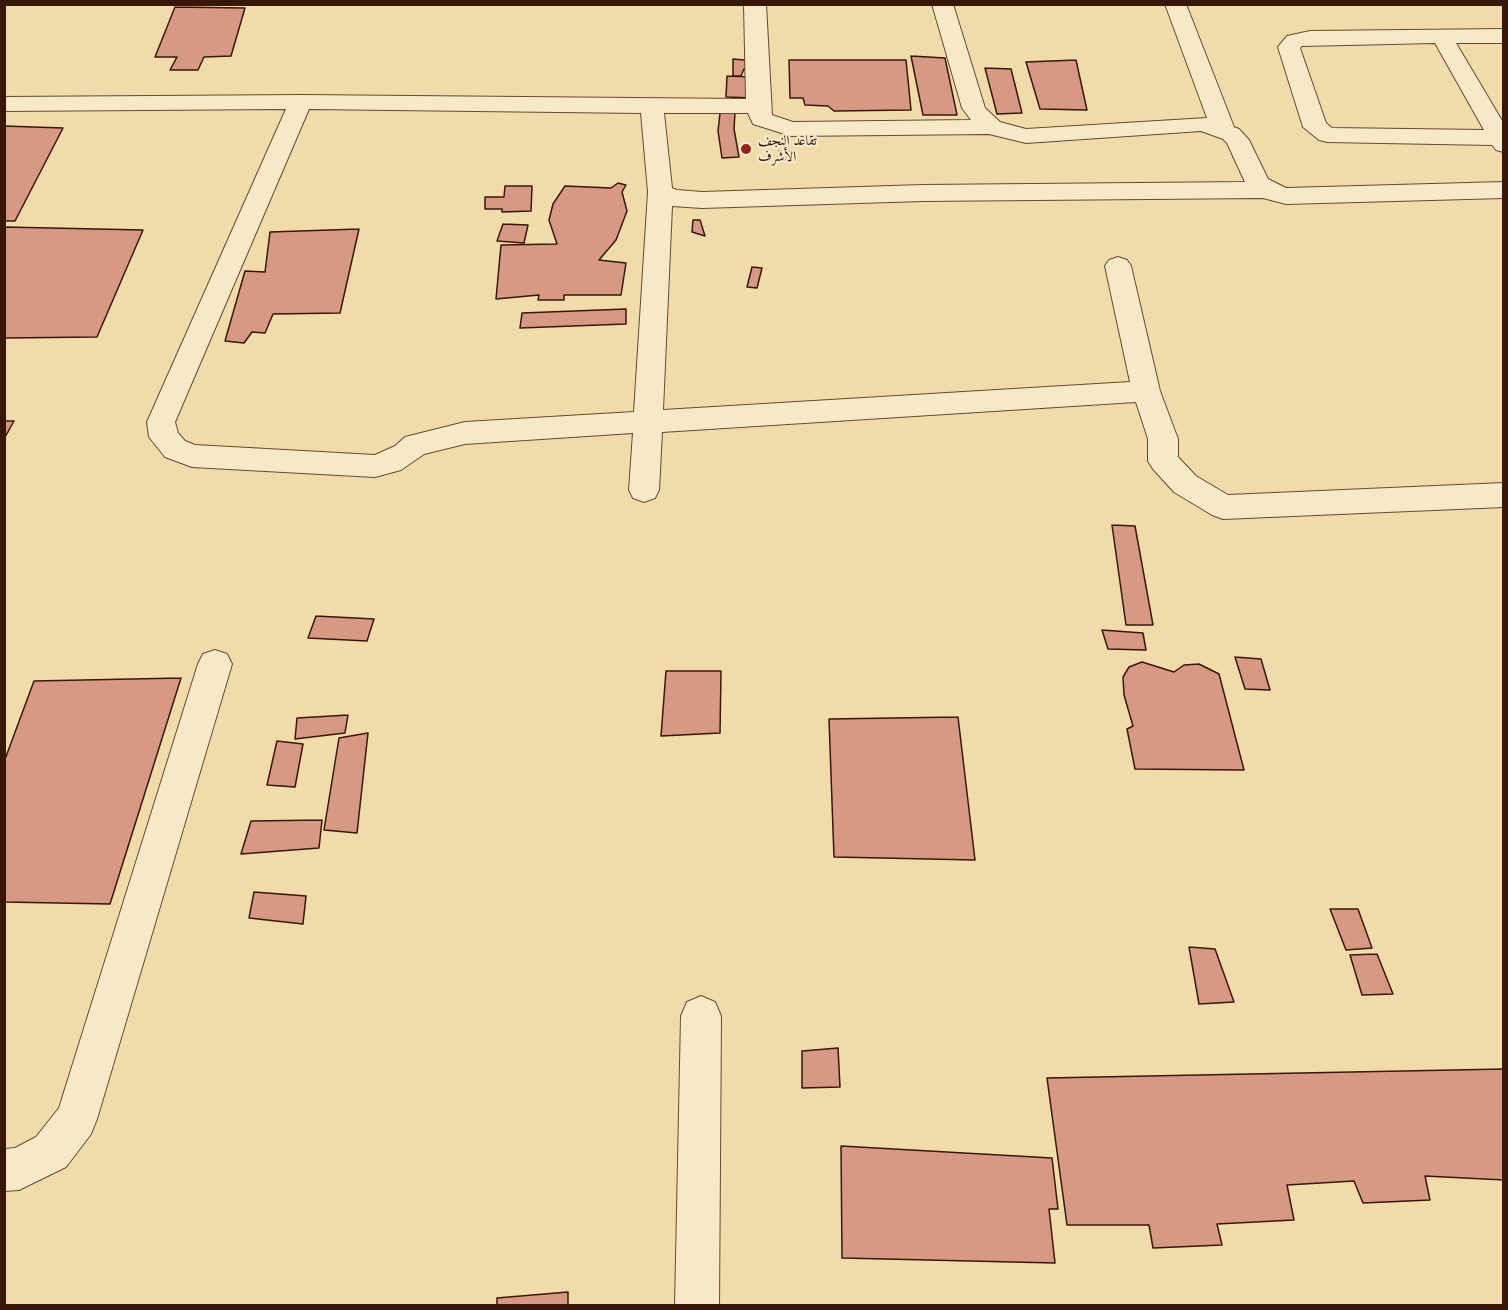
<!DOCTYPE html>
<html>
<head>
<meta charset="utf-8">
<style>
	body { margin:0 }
	#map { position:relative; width:1508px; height:1310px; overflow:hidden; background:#f2dbab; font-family:"Old Standard TT",serif }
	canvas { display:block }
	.frame { position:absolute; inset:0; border:6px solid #38170a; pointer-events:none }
</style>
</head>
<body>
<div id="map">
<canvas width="1508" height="1310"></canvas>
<div class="frame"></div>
</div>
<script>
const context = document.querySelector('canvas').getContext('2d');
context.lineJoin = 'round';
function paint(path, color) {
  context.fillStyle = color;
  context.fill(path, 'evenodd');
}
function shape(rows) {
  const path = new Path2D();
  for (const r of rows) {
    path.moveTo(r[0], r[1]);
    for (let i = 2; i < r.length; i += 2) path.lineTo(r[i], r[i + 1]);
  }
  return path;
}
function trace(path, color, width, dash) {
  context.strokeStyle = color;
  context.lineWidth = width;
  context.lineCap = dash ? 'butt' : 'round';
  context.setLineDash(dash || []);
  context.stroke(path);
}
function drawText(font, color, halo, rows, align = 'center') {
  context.font = font + ' "Old Standard TT",Amiri,serif';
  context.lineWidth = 4.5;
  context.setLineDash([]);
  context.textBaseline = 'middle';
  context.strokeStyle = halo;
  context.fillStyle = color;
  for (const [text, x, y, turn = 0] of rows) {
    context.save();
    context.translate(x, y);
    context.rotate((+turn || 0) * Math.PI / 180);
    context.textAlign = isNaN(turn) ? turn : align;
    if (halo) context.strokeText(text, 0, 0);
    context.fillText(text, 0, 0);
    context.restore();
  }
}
const building = shape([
	[175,7,245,8,231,56,204,57,198,70,170,70,177,57,155,57,175,7],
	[911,56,945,58,957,115,923,115,911,56],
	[733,59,755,61,754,71,744,69,741,76,733,76,733,59],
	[789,60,906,60,911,110,834,111,828,106,805,105,803,98,790,98,789,60],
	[1076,60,1087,110,1040,109,1026,62,1076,60],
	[985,68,1011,69,1022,113,997,114,985,68],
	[727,76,754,77,753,98,726,97,727,76],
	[735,112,734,129,739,157,722,158,718,131,720,113,735,112],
	[4,126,63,128,15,221,4,221,4,126],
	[779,151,791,151,792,160,778,159,779,151],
	[618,183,626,185,622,192,627,211,616,240,599,260,626,263,621,295,564,295,564,300,538,300,539,295,496,299,501,245,557,244,549,220,553,204,565,186,611,188,618,183],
	[505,186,532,186,531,211,502,212,502,209,485,209,485,197,504,197,505,186],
	[693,220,700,220,705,236,692,232,693,220],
	[503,224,528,225,524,243,497,241,503,224],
	[4,227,143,230,97,337,4,338,4,227],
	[359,229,340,313,273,314,265,333,252,332,244,343,225,341,245,271,265,272,270,232,359,229],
	[752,267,762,268,757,288,747,287,752,267],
	[626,309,626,324,520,328,522,313,626,309],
	[4,421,14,421,4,439,4,421],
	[1112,525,1135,526,1153,625,1126,625,1112,525],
	[316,616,374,619,367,641,308,638,316,616],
	[1102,630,1143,633,1146,650,1108,649,1102,630],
	[1235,657,1261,659,1270,690,1245,689,1235,657],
	[1142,662,1174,672,1184,665,1199,664,1219,674,1244,770,1135,769,1127,729,1133,726,1124,695,1123,677,1129,667,1142,662],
	[666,671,721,671,720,733,661,736,666,671],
	[181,678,110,904,4,902,4,762,34,681,181,678],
	[348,715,345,733,295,739,297,718,348,715],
	[958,717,975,860,834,857,829,719,958,717],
	[368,733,357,833,324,830,339,738,368,733],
	[277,741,303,744,295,787,267,785,277,741],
	[322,820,319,848,241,854,251,821,322,820],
	[254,892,306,896,303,924,249,918,254,892],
	[1330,909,1358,909,1372,948,1346,950,1330,909],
	[1189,947,1215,949,1234,1002,1199,1004,1189,947],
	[1377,954,1393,994,1362,995,1350,955,1377,954],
	[838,1048,840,1087,802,1088,802,1051,838,1048],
	[1504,1069,1504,1180,1425,1176,1430,1200,1363,1203,1354,1181,1287,1185,1294,1220,1217,1224,1222,1245,1153,1248,1149,1225,1067,1225,1047,1078,1504,1069],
	[841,1146,1052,1158,1058,1209,1049,1209,1055,1263,842,1258,841,1146],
	[568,1292,568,1306,497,1306,497,1298,568,1292]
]);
paint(building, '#d79983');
trace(building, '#38170a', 1.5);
const minor = shape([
	[744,4,766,4,772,115,793,122,971,120,962,108,932,4,953,4,985,108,1000,122,1026,129,1207,118,1165,4,1186,4,1234,127,1239,129,1249,140,1268,179,1286,188,1504,182,1504,198,1286,204,1263,198,923,201,702,208,672,206,663,410,1130,382,1105,266,1109,260,1118,257,1127,260,1131,266,1160,391,1178,439,1178,457,1196,476,1228,495,1504,483,1504,507,1223,519,1212,515,1174,492,1153,469,1148,461,1148,439,1136,402,662,432,659,490,655,498,644,502,633,498,629,490,633,433,465,444,424,454,401,470,375,477,192,467,165,457,149,437,147,422,286,109,4,111,4,97,301,95,746,99,744,4],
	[309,109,641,113,648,192,634,412,465,422,405,437,395,446,375,455,195,445,185,441,178,433,175,422,309,109],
	[664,113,748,113,753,124,791,136,989,134,1026,143,1201,131,1223,139,1227,143,1245,182,923,185,702,192,677,190,672,188,664,113],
	[1504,29,1504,43,1456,43,1504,124,1504,152,1496,150,1492,145,1327,142,1319,140,1303,127,1278,47,1287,36,1310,31,1504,29],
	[1435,43,1484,130,1332,128,1326,123,1300,48,1302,46,1435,43],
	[215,650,227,654,232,664,97,1119,91,1134,66,1167,19,1190,4,1191,4,1149,15,1148,36,1137,59,1108,198,664,203,654,215,650],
	[701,996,715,1002,721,1016,719,1306,675,1306,681,1016,687,1002,701,996]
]);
trace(minor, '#664832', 2);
paint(minor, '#f7e8c8');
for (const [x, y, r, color] of [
	[746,149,6,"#8f2418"]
]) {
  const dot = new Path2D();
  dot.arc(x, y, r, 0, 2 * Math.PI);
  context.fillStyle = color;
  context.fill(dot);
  trace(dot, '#f7e8c8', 2);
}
drawText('14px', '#38170a', '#f7e8c8', [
	["تقاعد النجف",758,141],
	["الأشرف",758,157]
], 'left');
</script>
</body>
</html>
